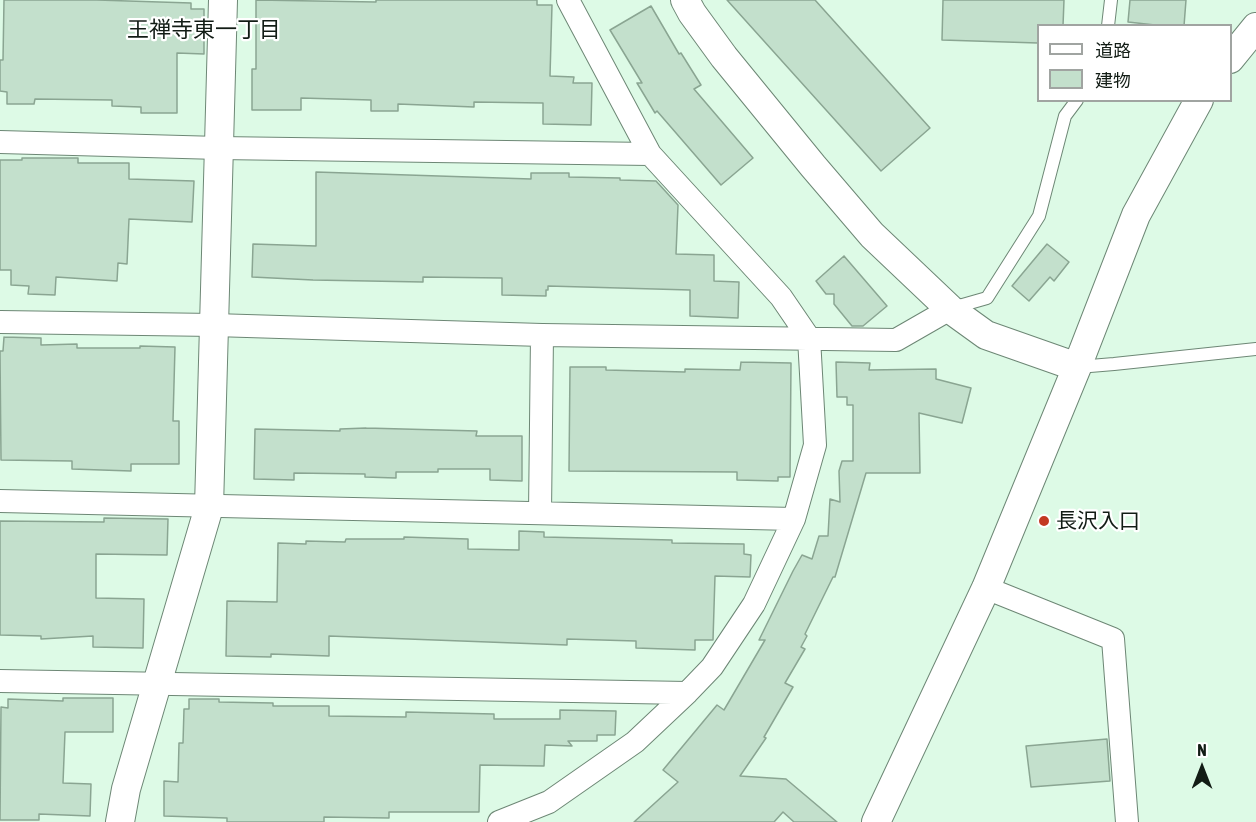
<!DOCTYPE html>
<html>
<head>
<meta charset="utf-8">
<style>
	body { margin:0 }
	#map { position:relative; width:1256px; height:822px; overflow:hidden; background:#ddfae6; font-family:"Asap Condensed","Noto Sans JP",sans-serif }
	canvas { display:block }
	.legend { position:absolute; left:1037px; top:24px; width:195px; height:78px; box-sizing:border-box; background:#fff; border:2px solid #a0a4a1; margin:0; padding:8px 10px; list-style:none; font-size:18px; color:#121c15 }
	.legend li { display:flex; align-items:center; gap:12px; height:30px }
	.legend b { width:30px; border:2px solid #a0a4a1 }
	.north { position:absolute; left:1172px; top:738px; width:60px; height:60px; -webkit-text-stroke:4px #fff; paint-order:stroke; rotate:0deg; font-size:16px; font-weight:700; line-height:24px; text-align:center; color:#121c15 }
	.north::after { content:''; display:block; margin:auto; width:21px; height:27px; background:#121c15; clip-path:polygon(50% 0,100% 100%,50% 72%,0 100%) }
</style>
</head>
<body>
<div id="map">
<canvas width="1256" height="822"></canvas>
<ul class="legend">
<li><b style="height:8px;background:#fff"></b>道路</li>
<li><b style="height:16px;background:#c3e0cc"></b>建物</li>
</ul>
<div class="north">N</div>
</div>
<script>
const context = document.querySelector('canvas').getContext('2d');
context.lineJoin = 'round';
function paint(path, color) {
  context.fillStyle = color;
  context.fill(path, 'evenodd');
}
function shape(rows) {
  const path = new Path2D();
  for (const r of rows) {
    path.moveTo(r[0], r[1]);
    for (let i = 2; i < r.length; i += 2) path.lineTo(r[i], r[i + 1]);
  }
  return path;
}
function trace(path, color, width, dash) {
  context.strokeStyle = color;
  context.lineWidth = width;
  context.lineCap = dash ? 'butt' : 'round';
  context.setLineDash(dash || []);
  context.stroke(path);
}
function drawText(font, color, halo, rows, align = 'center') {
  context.font = font + ' "Asap Condensed","Noto Sans JP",sans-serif';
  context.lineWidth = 4.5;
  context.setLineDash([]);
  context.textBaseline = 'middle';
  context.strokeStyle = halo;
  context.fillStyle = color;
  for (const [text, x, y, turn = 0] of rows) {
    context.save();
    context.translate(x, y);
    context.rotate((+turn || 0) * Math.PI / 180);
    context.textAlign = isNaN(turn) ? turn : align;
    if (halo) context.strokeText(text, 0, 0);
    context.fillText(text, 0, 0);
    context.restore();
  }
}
const building = shape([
	[4,0,97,0,191,3,191,9,204,9,204,54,177,53,177,113,141,113,141,107,112,106,112,100,35,99,34,104,7,104,7,92,0,91,0,60,3,60,4,0],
	[256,0,376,2,376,0,537,0,537,5,552,5,550,76,574,77,573,83,592,83,591,125,543,124,543,103,474,102,474,107,398,104,398,111,371,111,371,100,301,98,301,110,252,110,252,69,256,69,256,0],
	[727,0,815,0,930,128,881,171,727,0],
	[943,0,1064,0,1063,26,1038,26,1038,43,942,40,943,0],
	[1130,0,1186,0,1184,26,1164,26,1128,22,1130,0],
	[651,6,679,54,681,53,701,85,694,89,753,158,721,185,657,111,655,113,637,83,642,83,610,30,651,6],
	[22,158,78,158,78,163,129,163,129,179,194,181,192,222,129,219,127,264,118,263,117,281,56,277,55,295,28,294,29,286,11,285,11,270,0,270,0,160,22,160,22,158],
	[316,172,531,179,531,173,569,173,569,177,620,178,620,180,656,181,678,205,676,254,714,255,714,281,739,282,738,318,690,316,690,290,548,286,548,290,546,290,546,296,502,295,502,278,423,277,423,282,313,280,252,277,253,244,316,246,316,172],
	[1047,244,1069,262,1054,281,1050,277,1029,301,1012,286,1047,244],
	[844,256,887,306,863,326,852,326,834,304,834,294,826,294,816,281,844,256],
	[4,337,41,338,41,345,77,344,77,348,140,348,140,346,175,347,173,421,179,421,179,464,131,464,131,471,72,469,72,461,1,460,0,351,3,351,4,337],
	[741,362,791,363,790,477,778,477,778,481,737,480,737,472,569,471,570,367,606,367,606,370,685,372,685,369,740,370,741,362],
	[836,362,870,363,869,370,936,369,936,379,971,388,962,423,919,413,920,473,866,473,835,577,833,577,805,634,807,636,801,647,805,649,785,683,793,687,764,737,766,738,740,776,786,779,837,822,794,822,783,812,774,822,634,822,678,782,663,770,717,705,724,710,765,640,759,640,793,571,802,555,812,559,819,536,828,536,830,499,840,502,839,471,842,461,853,461,853,405,847,405,847,397,837,397,836,362],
	[366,428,477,431,476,436,522,436,522,481,490,480,490,469,438,469,438,472,396,472,396,478,365,477,365,474,294,473,294,480,254,479,255,429,340,431,340,429,366,428],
	[104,518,168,519,167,555,96,554,96,598,144,599,143,648,93,647,93,636,41,639,41,636,0,635,0,521,104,522,104,518],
	[519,531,544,532,544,537,672,540,672,543,744,544,744,554,751,555,750,577,715,576,713,640,695,640,695,650,636,648,636,641,567,639,567,645,329,636,329,656,271,654,271,657,226,656,227,601,277,602,278,543,306,544,306,541,345,542,346,539,404,539,404,537,468,539,468,549,519,550,519,531],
	[63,698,113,698,113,732,65,732,63,783,91,784,90,816,39,814,39,820,0,820,1,707,8,708,8,699,63,701,63,698],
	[189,699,219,699,219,702,273,703,273,706,329,706,329,716,406,717,406,712,494,714,494,719,560,719,560,710,616,711,615,735,597,735,597,741,568,741,572,746,545,745,544,766,480,765,479,812,389,812,389,818,324,817,324,822,227,822,227,818,164,816,164,781,178,782,179,743,183,743,184,709,189,709,189,699],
	[1107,739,1110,781,1031,787,1026,746,1107,739]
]);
paint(building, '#c3e0cc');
trace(building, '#8aa592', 1.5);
const service = shape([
	[1108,26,1111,0],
	[952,308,987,298,1039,216,1065,116,1077,100],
	[1078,367,1114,364,1256,349]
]);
const minor = shape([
	[0,142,219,148,650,154],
	[0,322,214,325,542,335,896,340,950,309],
	[0,501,794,519],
	[540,513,542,335],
	[986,588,1113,639,1127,822],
	[0,681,687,693],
	[499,822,549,802,635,742,687,693,712,667,754,604,794,519,815,445,809,338,781,297,650,154,568,0]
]);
const tertiary = shape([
	[685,0,692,13,724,57,813,166,872,235,950,309,986,335,1077,367],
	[1230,59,1256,27],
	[120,822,126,789,209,507,223,0],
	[876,822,986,588,1077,367,1136,215,1199,100]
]);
trace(service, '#6d8775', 14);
trace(minor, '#6d8775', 24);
trace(tertiary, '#6d8775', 30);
trace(service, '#fff', 12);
trace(minor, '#fff', 22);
trace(tertiary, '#fff', 28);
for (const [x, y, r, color] of [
	[1044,521,6,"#c33822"]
]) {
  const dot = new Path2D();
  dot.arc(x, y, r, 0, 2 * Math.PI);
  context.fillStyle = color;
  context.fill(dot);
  trace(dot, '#fff', 2);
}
drawText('21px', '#121c15', '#fff', [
	["長沢入口",1056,521]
], 'left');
drawText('22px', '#121c15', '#fff', [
	["王禅寺東一丁目",204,30]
]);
</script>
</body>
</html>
